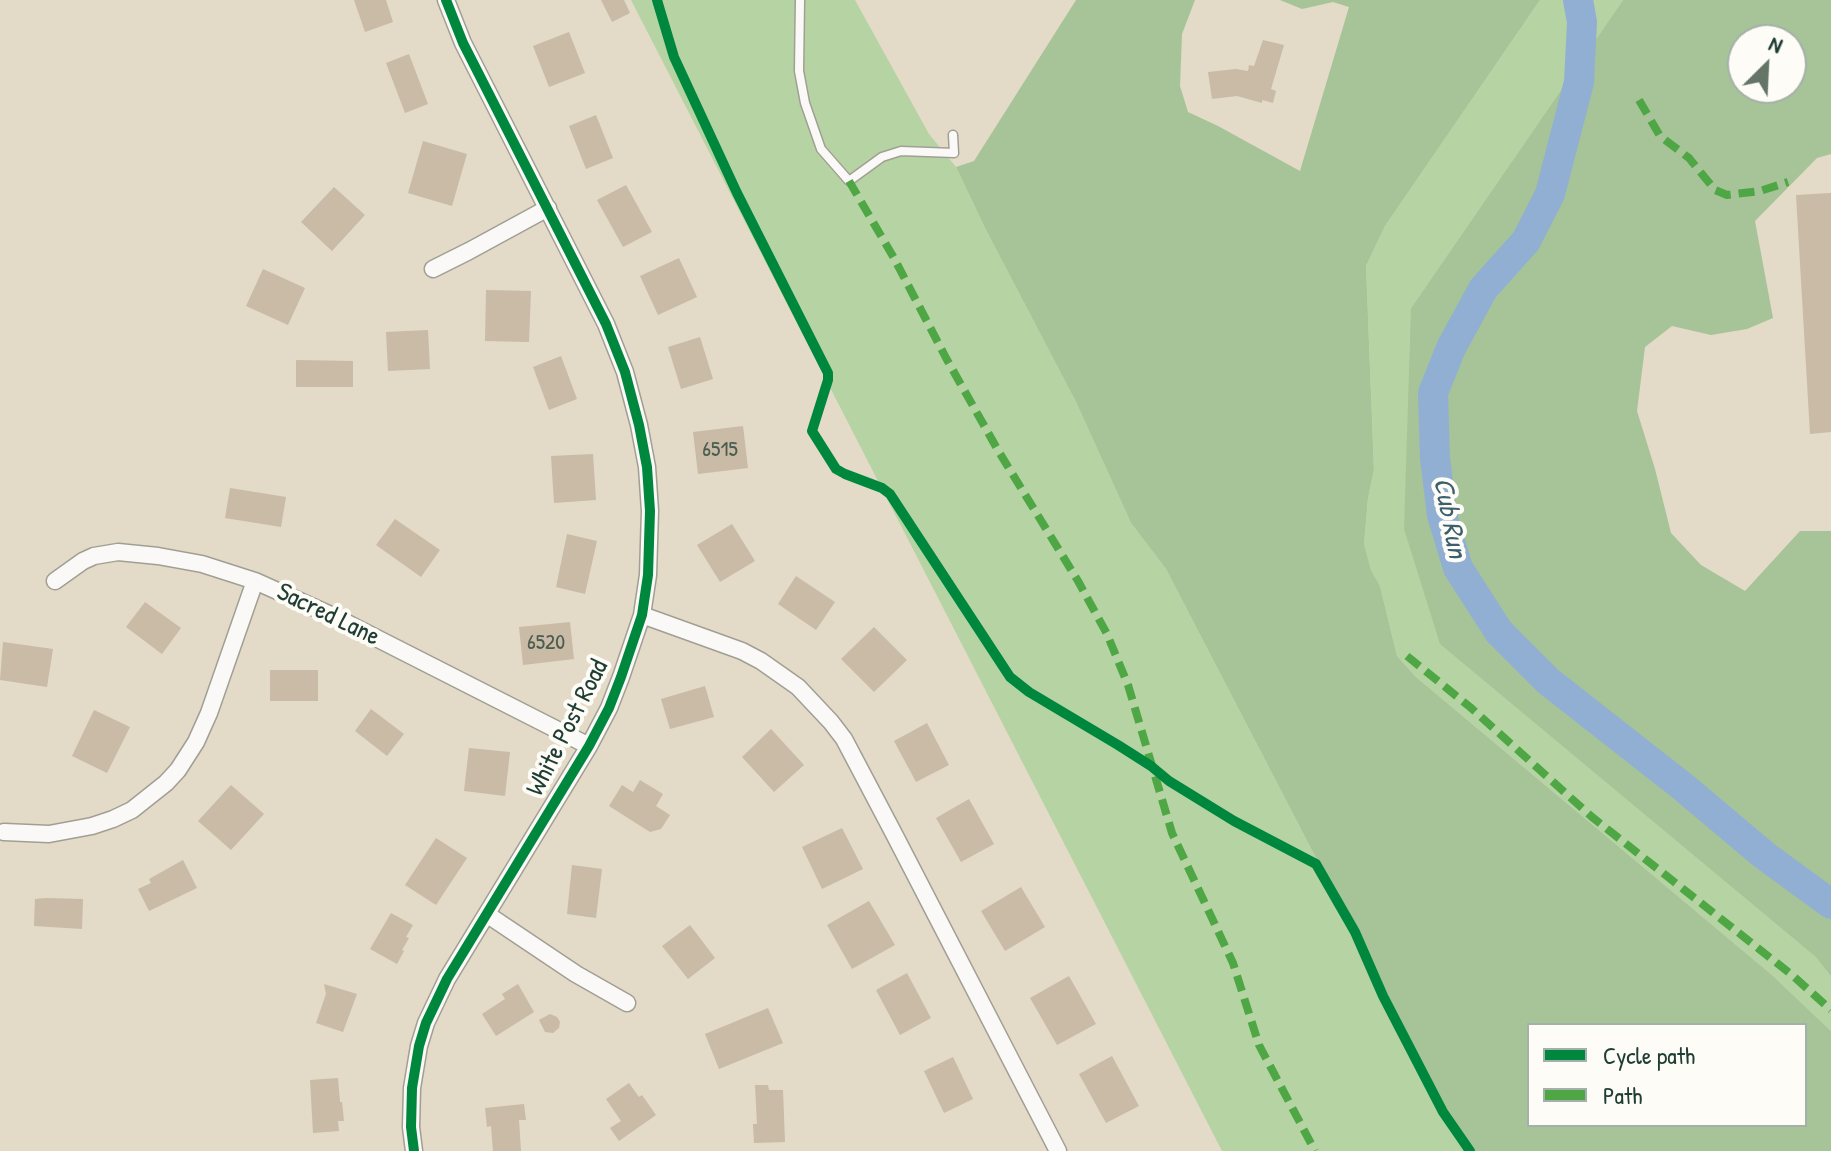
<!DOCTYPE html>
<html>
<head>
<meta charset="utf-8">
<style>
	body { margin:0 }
	#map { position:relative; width:1831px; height:1151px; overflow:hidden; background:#e3dac7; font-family:"Patrick Hand",sans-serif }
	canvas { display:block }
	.legend { position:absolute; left:1527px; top:1023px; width:280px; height:104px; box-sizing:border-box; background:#fdfcf7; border:2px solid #a4b0a9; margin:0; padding:10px 14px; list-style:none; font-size:24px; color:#1f3d34 }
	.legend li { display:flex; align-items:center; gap:16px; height:40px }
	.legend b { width:40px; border:2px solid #a4b0a9 }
	.north { position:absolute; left:1727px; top:24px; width:80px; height:80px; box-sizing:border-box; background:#fdfcf7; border:2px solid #a4b0a9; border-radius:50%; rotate:24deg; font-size:22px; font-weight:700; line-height:32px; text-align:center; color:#1f3d34 }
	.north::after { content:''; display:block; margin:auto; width:28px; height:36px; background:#647467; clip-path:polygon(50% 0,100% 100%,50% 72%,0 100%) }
</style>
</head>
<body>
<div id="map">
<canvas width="1831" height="1151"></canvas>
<ul class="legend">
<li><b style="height:10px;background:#00873e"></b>Cycle path</li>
<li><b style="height:10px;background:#4fa644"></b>Path</li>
</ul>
<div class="north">N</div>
</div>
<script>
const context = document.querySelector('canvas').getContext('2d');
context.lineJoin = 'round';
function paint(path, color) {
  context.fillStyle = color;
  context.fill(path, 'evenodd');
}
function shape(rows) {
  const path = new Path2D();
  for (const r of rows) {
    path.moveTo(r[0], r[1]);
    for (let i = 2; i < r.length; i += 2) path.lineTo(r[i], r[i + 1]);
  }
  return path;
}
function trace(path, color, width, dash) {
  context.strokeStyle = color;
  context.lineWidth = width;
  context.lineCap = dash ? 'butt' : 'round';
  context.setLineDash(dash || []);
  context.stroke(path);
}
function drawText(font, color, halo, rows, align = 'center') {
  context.font = font + ' "Patrick Hand",sans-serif';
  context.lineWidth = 8;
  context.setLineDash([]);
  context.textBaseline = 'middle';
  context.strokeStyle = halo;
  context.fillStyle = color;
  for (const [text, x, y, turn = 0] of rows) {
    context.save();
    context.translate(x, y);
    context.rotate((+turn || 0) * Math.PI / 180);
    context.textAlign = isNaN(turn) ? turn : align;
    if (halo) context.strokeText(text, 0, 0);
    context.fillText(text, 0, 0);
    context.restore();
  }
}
paint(shape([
	[631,0,855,0,929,134,956,167,986,230,1076,402,1131,523,1166,569,1468,1151,1222,1151],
	[1540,0,1623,0,1411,308,1831,946,1831,1031,1772,975,1416,677,1397,656,1380,586,1371,570,1364,544,1368,498,1374,470,1366,266,1385,226]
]), '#b6d4a3');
paint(shape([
	[1076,0,1195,0,1182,34,1180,86,1188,112,1218,126,1300,171,1349,7,1333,2,1302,9,1280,0,1540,0,1385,226,1366,266,1374,470,1368,498,1364,544,1371,570,1380,586,1397,656,1416,677,1772,975,1831,1031,1831,1151,1468,1151,1166,569,1131,523,1076,402,986,230,956,167,974,161],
	[1529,1025,1805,1025,1805,1125,1529,1125],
	[1623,0,1831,0,1831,154,1817,158,1755,221,1773,318,1747,329,1711,335,1672,326,1645,347,1637,411,1655,469,1671,533,1701,565,1745,591,1800,531,1831,531,1831,976,1816,957,1440,644,1404,529,1411,308],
	[1743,40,1791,40,1791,88,1743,88]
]), '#a6c498');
trace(shape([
	[1578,0,1582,22,1579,82,1550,194,1526,241,1483,289,1451,348,1433,393,1435,458,1442,515,1458,568,1499,632,1548,681,1682,786,1764,855,1831,904]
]), '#91afd2', 30);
paint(shape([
	[354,0,386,0,393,22,365,32],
	[601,0,624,0,630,13,612,22],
	[569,32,585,73,549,87,533,46],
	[1263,40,1284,45,1271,89,1276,91,1273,103,1262,100,1262,103,1237,96,1212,99,1208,72,1236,69,1248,71,1249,65,1254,66],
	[409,54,428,104,405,113,386,63],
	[596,115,613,158,586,169,569,126],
	[423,141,467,154,452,206,408,193],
	[626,185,652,232,623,247,597,200],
	[334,187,365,215,332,251,301,222],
	[1831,193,1831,432,1810,434,1796,195],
	[679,258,697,297,658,315,640,276],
	[263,269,305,288,288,325,246,306],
	[486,290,531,291,529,342,485,341],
	[428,330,430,369,388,371,386,332],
	[700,337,713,379,681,389,668,347],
	[561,356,577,399,549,410,533,367],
	[296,360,353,361,353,387,296,387],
	[743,426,748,468,698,474,693,432],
	[593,454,596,500,554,503,551,456],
	[230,488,286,497,281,527,225,518],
	[395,519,440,550,421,577,376,545],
	[732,524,755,561,720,582,697,545],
	[567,534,597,541,585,594,556,587],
	[796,576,835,602,816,630,778,604],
	[145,602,181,628,162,654,126,627],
	[570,622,574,659,523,665,519,627],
	[874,627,907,660,874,692,841,659],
	[3,642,53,649,47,687,0,680],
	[270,670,318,670,318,701,270,701],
	[705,686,714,717,670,729,661,699],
	[371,709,404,734,387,756,355,731],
	[94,710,130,727,107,773,72,756],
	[927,723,949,765,916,782,894,741],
	[771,729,804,765,774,792,742,757],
	[469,748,510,752,505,796,464,791],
	[640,780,663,794,656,806,670,815,661,829,650,832,609,806,622,785,633,792],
	[231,785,264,814,231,850,198,821],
	[969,799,994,844,961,862,936,818],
	[842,828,863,869,822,889,802,847],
	[436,838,467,858,436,905,405,885],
	[183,860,197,888,149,911,138,889,151,883,149,879],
	[572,865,602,869,596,918,567,914],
	[1021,887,1045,927,1005,951,981,911],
	[46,898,83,899,82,929,34,926,35,899],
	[869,901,895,945,852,969,827,925],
	[391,913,413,925,406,937,409,938,402,950,404,951,397,964,370,949],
	[690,925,715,958,688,979,662,946],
	[907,973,931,1018,900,1035,876,990],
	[1069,976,1096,1024,1057,1045,1030,998],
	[324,984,357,994,343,1032,316,1023,326,994],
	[518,984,534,1012,496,1036,482,1014,505,999,502,994],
	[768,1008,783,1043,719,1069,705,1034],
	[550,1014,557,1017,560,1022,559,1028,553,1033,545,1032,539,1020],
	[1112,1056,1139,1106,1106,1123,1079,1074],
	[953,1057,973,1099,944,1113,924,1071],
	[338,1078,340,1102,342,1102,344,1121,338,1121,339,1131,313,1133,310,1080],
	[629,1083,639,1097,642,1095,656,1115,619,1141,610,1128,621,1121,606,1099],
	[755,1085,768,1085,769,1090,783,1090,785,1142,754,1143,753,1124,757,1124],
	[524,1104,526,1120,519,1120,521,1151,493,1151,491,1126,487,1127,485,1108]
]), '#c9bba6');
const lane = shape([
	[800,0,799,71,805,103,821,149,849,181,882,157,901,151,954,153,953,135]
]);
const street = shape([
	[433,269,469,251,548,208],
	[55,581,83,561,94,556,118,552,158,556,202,564,255,581,333,616,589,746],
	[642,615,742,651,761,661,798,687,831,722,844,739,893,832,1058,1151],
	[4,832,49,834,92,826,113,819,132,810,166,783,178,770,196,742,209,713,255,581],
	[488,915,576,974,627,1003],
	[414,1151,411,1127,412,1088,419,1046,426,1023,447,979,589,746,609,708,621,677,642,615,648,575,650,511,647,467,639,425,625,372,606,324,463,43,446,0]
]);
trace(lane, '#a19f94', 11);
trace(street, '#a19f94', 19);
trace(lane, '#fbf9f7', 8);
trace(street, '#fbf9f7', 16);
trace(shape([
	[1639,100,1660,136,1689,158,1715,190,1727,195,1760,191,1788,182],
	[849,181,894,258,946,358,999,452,1078,581,1107,634,1128,685,1172,833,1233,963,1259,1045,1315,1151],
	[1407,656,1470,707,1592,817,1792,975,1831,1010]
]), '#4fa644', 8, [16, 8]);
trace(shape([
	[657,0,674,57,737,193,828,373,828,380,812,431,836,469,845,474,882,488,890,494,1010,677,1029,692,1118,745,1151,766,1169,781,1234,821,1316,864,1355,932,1383,996,1443,1112,1470,1151],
	[414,1151,411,1127,412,1088,419,1046,426,1023,447,979,589,746,609,708,621,677,642,615,648,575,650,511,647,467,639,425,625,372,606,324,463,43,446,0]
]), '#00873e', 10);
drawText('22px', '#4a5c50', null, [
	["6515",720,450],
	["6520",546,643]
]);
drawText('26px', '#1f3d34', '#fdfcf7', [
	["Sacred Lane",328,615,26],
	["White Post Road",568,728,-63]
]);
drawText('italic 28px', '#3b5f6d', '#fdfcf7', [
	["Cub Run",1449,518,79]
]);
</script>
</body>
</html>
